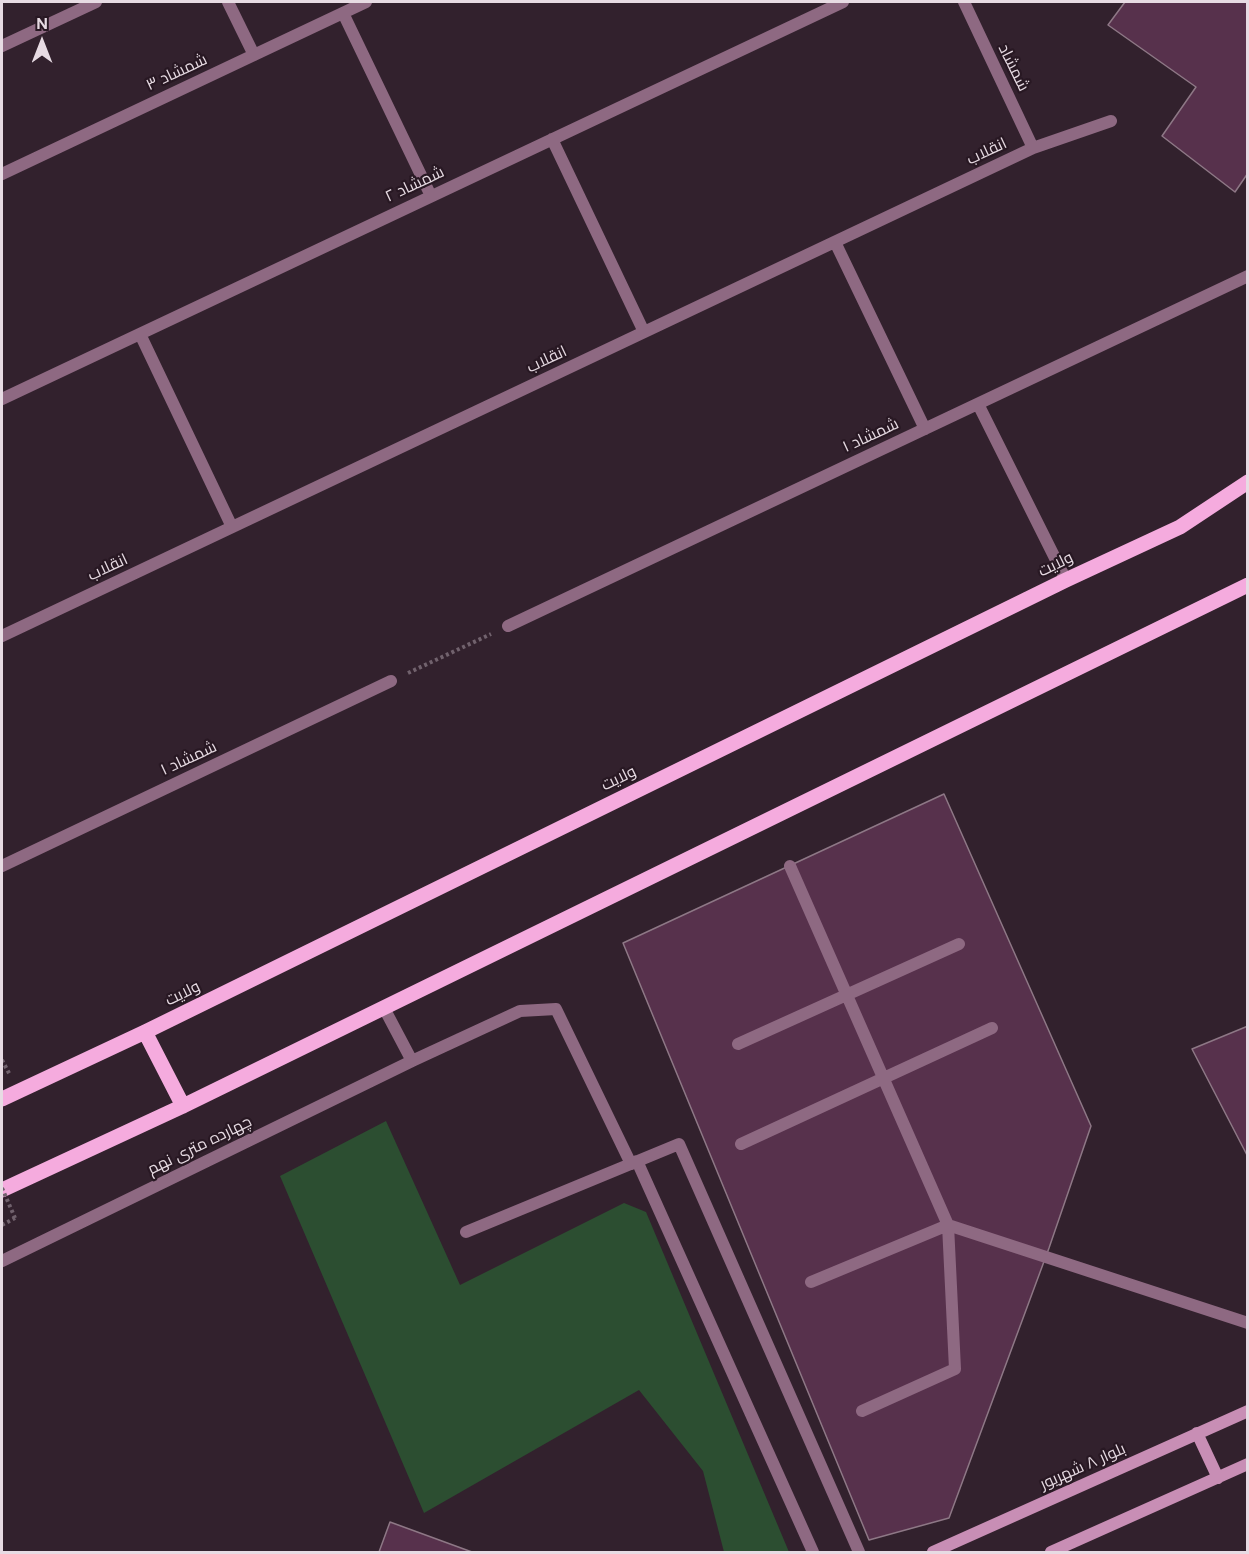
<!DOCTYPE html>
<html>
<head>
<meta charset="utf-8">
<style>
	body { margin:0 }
	#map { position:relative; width:1249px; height:1554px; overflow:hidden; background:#32212d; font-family:"DM Sans",sans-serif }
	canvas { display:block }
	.frame { position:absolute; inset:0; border:3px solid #e7dbe3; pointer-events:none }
	.north { position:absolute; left:12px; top:12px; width:60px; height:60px; -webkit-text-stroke:4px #281823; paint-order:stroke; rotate:0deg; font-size:16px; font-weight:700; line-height:24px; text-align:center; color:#e7dbe3 }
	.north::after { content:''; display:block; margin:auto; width:21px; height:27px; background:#e7dbe3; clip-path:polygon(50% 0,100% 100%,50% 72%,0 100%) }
</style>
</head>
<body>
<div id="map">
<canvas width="1249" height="1554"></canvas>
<div class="frame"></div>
<div class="north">N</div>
</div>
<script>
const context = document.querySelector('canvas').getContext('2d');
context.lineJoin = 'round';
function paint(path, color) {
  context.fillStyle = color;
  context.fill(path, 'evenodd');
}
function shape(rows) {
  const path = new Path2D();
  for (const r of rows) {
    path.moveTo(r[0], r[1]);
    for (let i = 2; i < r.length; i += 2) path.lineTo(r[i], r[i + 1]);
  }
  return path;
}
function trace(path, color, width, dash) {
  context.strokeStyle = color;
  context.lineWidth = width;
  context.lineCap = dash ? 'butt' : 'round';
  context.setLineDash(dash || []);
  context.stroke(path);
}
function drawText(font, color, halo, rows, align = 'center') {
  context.font = font + ' "DM Sans",Cairo,sans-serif';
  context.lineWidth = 4.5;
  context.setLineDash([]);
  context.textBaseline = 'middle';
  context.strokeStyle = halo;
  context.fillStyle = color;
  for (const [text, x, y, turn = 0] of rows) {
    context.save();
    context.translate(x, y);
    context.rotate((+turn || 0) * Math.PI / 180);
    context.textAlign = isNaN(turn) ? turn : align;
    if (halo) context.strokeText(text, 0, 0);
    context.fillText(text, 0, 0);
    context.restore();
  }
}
paint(shape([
	[386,1121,460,1285,624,1203,646,1212,789,1552,724,1552,703,1471,639,1390,424,1513,280,1176]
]), '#2c4e31');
const building = shape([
	[1125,2,1248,2,1248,173,1235,192,1162,136,1196,87,1108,25,1125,2],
	[944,794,1091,1126,1049,1248,949,1518,869,1540,623,943,944,794],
	[1248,1026,1248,1157,1192,1049,1248,1026],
	[390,1522,472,1552,379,1552,390,1522]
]);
paint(building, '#57314c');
trace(building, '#8e7886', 1.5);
trace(shape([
	[408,673,491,634],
	[2,1060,10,1075],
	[2,1225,15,1218]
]), '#71626d', 4, [3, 3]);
trace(shape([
	[228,2,254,55],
	[964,2,1033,148],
	[343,13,431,196],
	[2,46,96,2],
	[552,139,644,332],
	[2,174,366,2],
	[835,242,925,429],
	[140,334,232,527],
	[2,399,843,2],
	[978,404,1066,580],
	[508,626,1248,276],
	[2,636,1033,148,1111,121],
	[2,866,391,681],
	[790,866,948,1225,955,1369,862,1411],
	[384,1008,412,1061,520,1011,556,1009,631,1164],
	[738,1044,959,944],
	[741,1144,992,1028],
	[637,1161,813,1552],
	[466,1232,679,1144,859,1552],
	[2,1261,412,1061],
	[811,1282,948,1225,1248,1323]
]), '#8e6982', 12);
trace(shape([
	[1197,1433,1218,1478],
	[933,1552,1248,1411],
	[1051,1552,1248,1464]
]), '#c88eb5', 12);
trace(shape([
	[145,1032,183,1106],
	[2,1099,145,1032,1066,580,1180,527,1248,482],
	[2,1190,183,1106,1248,585]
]), '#f5abde', 15);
trace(shape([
	[2,1188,15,1218]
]), '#71626d', 4, [3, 3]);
drawText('16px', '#e7dbe3', '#281823', [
	["شمشاد",1013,68,64],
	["شمشاد ۳",177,73,-25],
	["انقلاب",987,152,-25],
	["شمشاد ۲",415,185,-25],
	["انقلاب",547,360,-25],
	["شمشاد ۱",871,436,-25],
	["ولایت",1056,565,-26],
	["انقلاب",108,568,-25],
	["شمشاد ۱",189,759,-25],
	["ولایت",619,779,-26],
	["ولایت",183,994,-26],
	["چهارده متری نهم",200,1146,-26],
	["بلوار ۸ شهریور",1083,1467,-24]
]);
</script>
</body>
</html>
